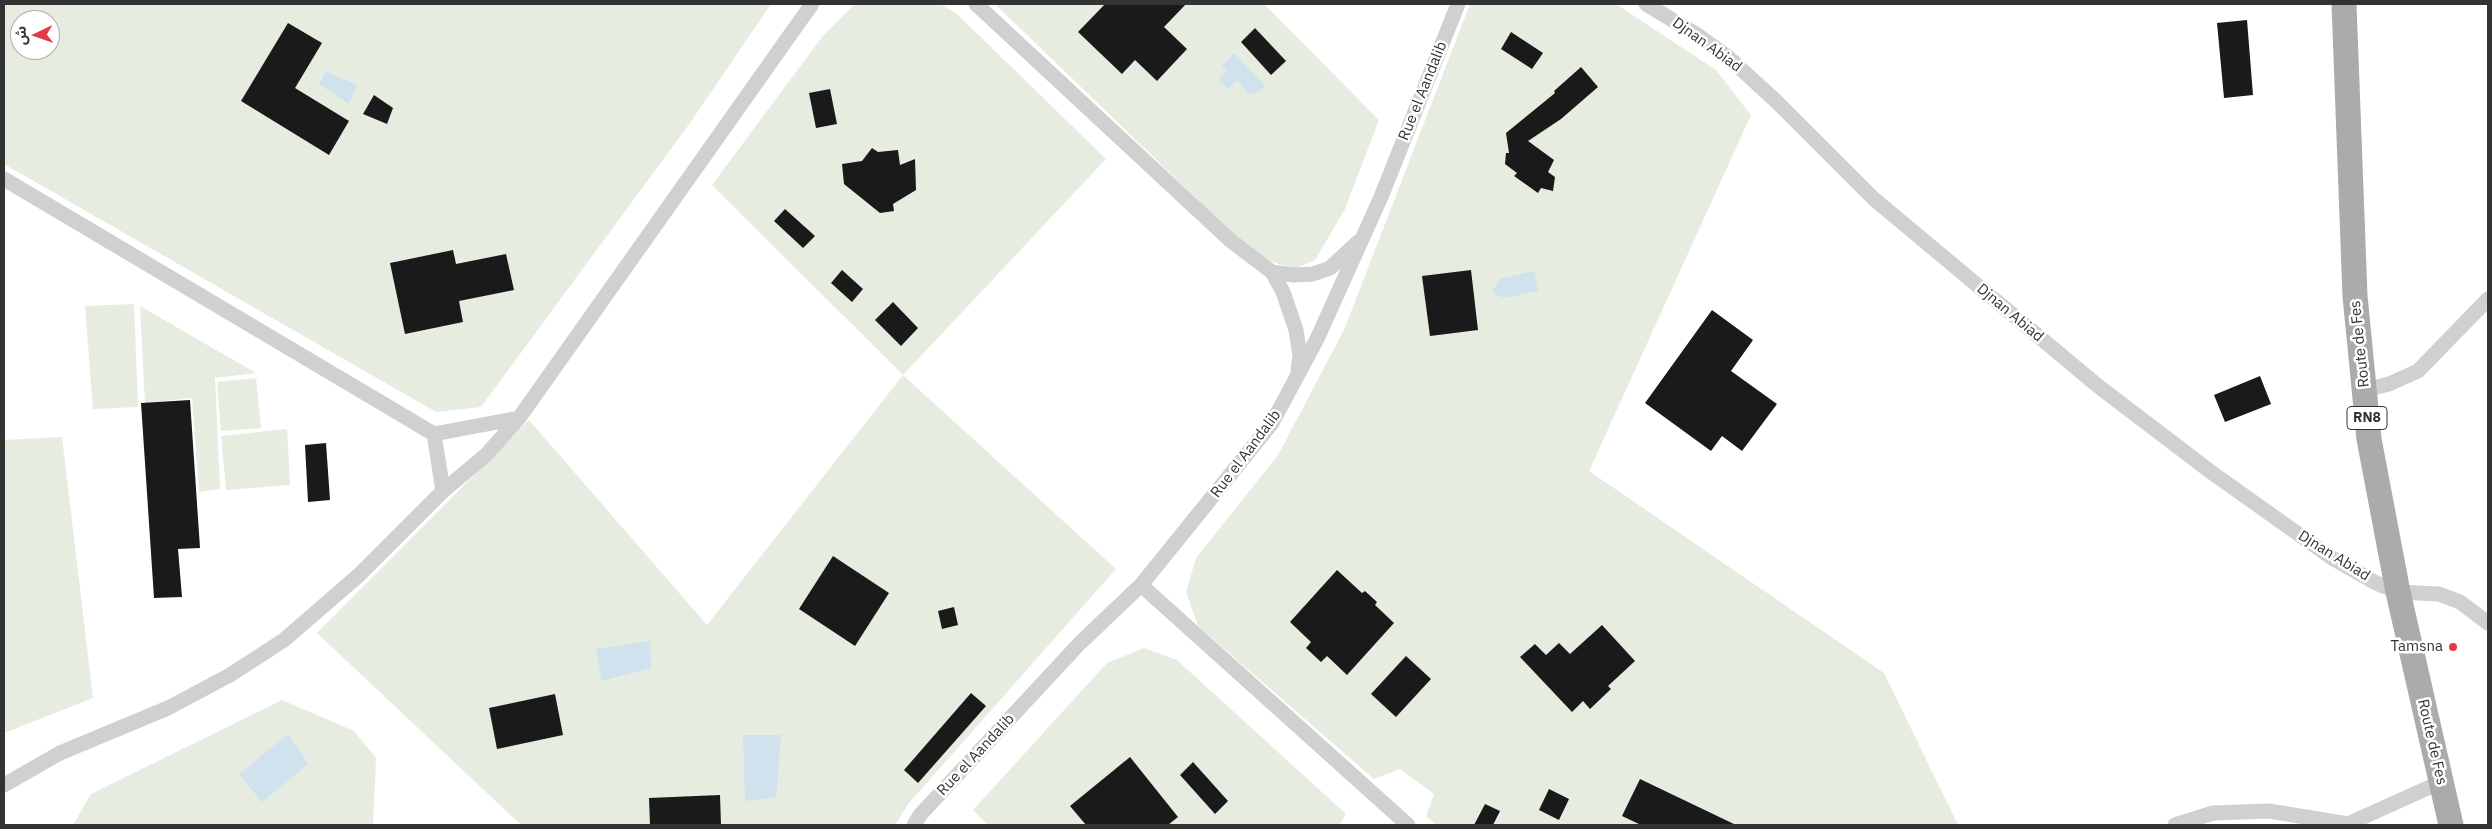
<!DOCTYPE html>
<html>
<head>
<meta charset="utf-8">
<style>
	body { margin:0 }
	#map { position:relative; width:2492px; height:829px; overflow:hidden; background:#fff; font-family:"IBM Plex Sans","Noto Sans Arabic",sans-serif }
	canvas { display:block }
	.frame { position:absolute; inset:0; border:5px solid #333; pointer-events:none }
	.north { position:absolute; left:10px; top:10px; width:50px; height:50px; box-sizing:border-box; background:#fff; border:1px solid #adadad; border-radius:50%; rotate:267deg; font-size:14px; font-weight:700; line-height:20px; text-align:center; color:#333 }
	.north::after { content:''; display:block; margin:auto; width:18px; height:22px; background:#e63946; clip-path:polygon(50% 0,100% 100%,50% 72%,0 100%) }
</style>
</head>
<body>
<div id="map">
<canvas width="2492" height="829"></canvas>
<div class="frame"></div>
<div class="north">ش</div>
</div>
<script>
const context = document.querySelector('canvas').getContext('2d');
context.lineJoin = 'round';
function paint(path, color) {
  context.fillStyle = color;
  context.fill(path, 'evenodd');
}
function shape(rows) {
  const path = new Path2D();
  for (const r of rows) {
    path.moveTo(r[0], r[1]);
    for (let i = 2; i < r.length; i += 2) path.lineTo(r[i], r[i + 1]);
  }
  return path;
}
function trace(path, color, width, dash) {
  context.strokeStyle = color;
  context.lineWidth = width;
  context.lineCap = dash ? 'butt' : 'round';
  context.setLineDash(dash || []);
  context.stroke(path);
}
function drawText(font, color, halo, rows, align = 'center') {
  context.font = font + ' "IBM Plex Sans",sans-serif';
  context.lineWidth = 5;
  context.setLineDash([]);
  context.textBaseline = 'middle';
  context.strokeStyle = halo;
  context.fillStyle = color;
  for (const [text, x, y, turn = 0] of rows) {
    context.save();
    context.translate(x, y);
    context.rotate((+turn || 0) * Math.PI / 180);
    context.textAlign = isNaN(turn) ? turn : align;
    if (halo) context.strokeText(text, 0, 0);
    context.fillText(text, 0, 0);
    context.restore();
  }
}
paint(shape([
	[4,4,771,4,690,123,481,407,436,412,4,164],
	[20,20,50,20,50,50,20,50],
	[855,4,940,4,956,13,1106,159,903,375,1116,569,909,803,895,825,521,825,317,633,529,420,707,625,903,375,712,185,822,37],
	[995,4,1264,4,1379,120,1345,209,1315,260,1296,268,1278,264,1255,255],
	[1470,4,1616,4,1716,70,1751,115,1589,471,1884,673,1958,825,1436,825,1426,816,1434,794,1400,769,1374,779,1198,626,1186,592,1196,558,1278,455,1344,330],
	[134,304,138,407,93,409,85,306],
	[140,306,256,373,215,378,220,489,199,492,192,398,145,403],
	[256,378,261,428,221,431,217,382],
	[287,429,290,485,226,490,221,436],
	[62,437,93,698,4,733,4,440],
	[1144,648,1177,660,1346,814,1339,825,988,825,973,810,1107,663],
	[282,700,354,731,376,758,373,825,73,825,91,794]
]), '#e6ecdf');
paint(shape([
	[1234,53,1265,86,1259,92,1251,94,1247,92,1237,80,1228,89,1219,80,1227,71,1222,66],
	[326,71,357,85,349,104,319,84],
	[1534,271,1538,291,1505,298,1495,295,1493,290,1500,279],
	[650,641,651,668,602,681,596,649],
	[288,734,308,764,262,802,239,774],
	[743,735,781,735,776,797,745,801]
]), '#cfe2ee');
paint(shape([
	[1105,4,1186,4,1164,27,1187,49,1157,81,1135,60,1122,74,1078,32],
	[2247,20,2253,95,2224,98,2217,23],
	[288,23,322,43,295,88,349,121,329,155,241,101],
	[1255,28,1286,61,1271,75,1241,42],
	[1511,32,1543,53,1532,69,1501,49],
	[1581,67,1598,87,1561,119,1528,141,1554,160,1548,172,1555,177,1553,191,1541,188,1538,193,1514,176,1517,173,1505,164,1506,153,1509,153,1506,133,1555,93,1554,91],
	[830,89,837,124,816,128,809,93],
	[374,95,393,108,387,124,363,114],
	[872,148,878,152,898,150,900,165,915,159,916,190,893,204,894,211,880,213,844,184,842,164,862,161],
	[785,209,815,236,803,248,774,221],
	[453,250,456,264,506,254,514,290,459,301,463,322,405,334,390,263],
	[842,270,863,289,852,302,831,283],
	[1471,270,1478,330,1430,336,1422,276],
	[893,302,918,328,901,346,875,320],
	[1712,310,1753,340,1731,371,1777,404,1742,451,1722,436,1711,451,1645,403],
	[2260,376,2271,404,2225,422,2214,395],
	[190,400,200,548,178,549,182,597,154,598,141,403],
	[326,443,330,500,308,502,305,445],
	[833,556,889,593,855,646,799,609],
	[1337,570,1362,593,1365,591,1377,602,1375,605,1394,623,1347,675,1327,656,1321,662,1306,648,1311,642,1290,622],
	[954,607,958,625,942,629,938,611],
	[1602,625,1635,661,1608,686,1611,689,1590,709,1583,701,1572,712,1520,657,1535,644,1546,655,1559,643,1570,654],
	[1406,656,1431,679,1396,717,1371,694],
	[971,693,986,706,918,783,904,770],
	[555,694,563,735,497,749,489,708],
	[1130,757,1178,817,1168,825,1086,825,1070,806],
	[1193,762,1228,801,1215,814,1180,775],
	[1640,779,1736,825,1641,825,1622,816],
	[1549,789,1569,799,1559,820,1539,810],
	[720,795,721,825,650,825,649,798],
	[1485,804,1500,811,1493,825,1474,825]
]), '#1a1a1a');
trace(shape([
	[976,4,1231,241,1272,272,1294,275,1313,274,1330,268,1358,242],
	[1646,4,1699,36,1728,57,1778,103,1874,199,2098,386,2211,472,2332,558,2376,583,2398,592,2439,594,2460,602,2488,623],
	[4,179,434,434,519,418],
	[1272,272,1283,292,1296,330,1300,356,1298,370],
	[2365,390,2389,384,2418,371,2488,299],
	[434,434,443,491],
	[1141,585,1408,825],
	[4,785,60,753,168,708,230,675,284,640,359,575,443,491,486,455,519,418,812,4],
	[2350,823,2441,782],
	[914,825,920,815,1080,643,1141,585,1272,423,1317,339,1381,197,1458,4],
	[2175,825,2213,813,2269,811,2354,825]
]), '#d0d0d0', 15);
trace(shape([
	[2344,4,2355,296,2369,439,2398,592,2451,825]
]), '#ababab', 25);
for (const [x, y, r, color] of [
	[2453,647,5,"#e63946"]
]) {
  const dot = new Path2D();
  dot.arc(x, y, r, 0, 2 * Math.PI);
  context.fillStyle = color;
  context.fill(dot);
  trace(dot, '#fff', 2);
}
for (const [x, y, w] of [
	[2367,418,40]
]) {
  const box = new Path2D();
  box.roundRect(x - w / 2, y - 11.5, w, 23, 4);
  context.fillStyle = '#fff';
  context.fill(box);
  trace(box, '#333', 1);
}
drawText('bold 14px', '#333', null, [
	["RN8",2367,418]
]);
drawText('15px', '#333', '#fff', [
	["Djnan Abiad",1707,45,36],
	["Rue el Aandalib",1423,91,-68],
	["Djnan Abiad",2010,313,40],
	["Route de Fes",2360,344,-96],
	["Rue el Aandalib",1246,454,-53],
	["Djnan Abiad",2334,556,32],
	["Route de Fes",2432,742,77],
	["Rue el Aandalib",976,755,-47]
]);
drawText('15px', '#333', '#fff', [
	["Tamsna",2443,647]
], 'right');
</script>
</body>
</html>
